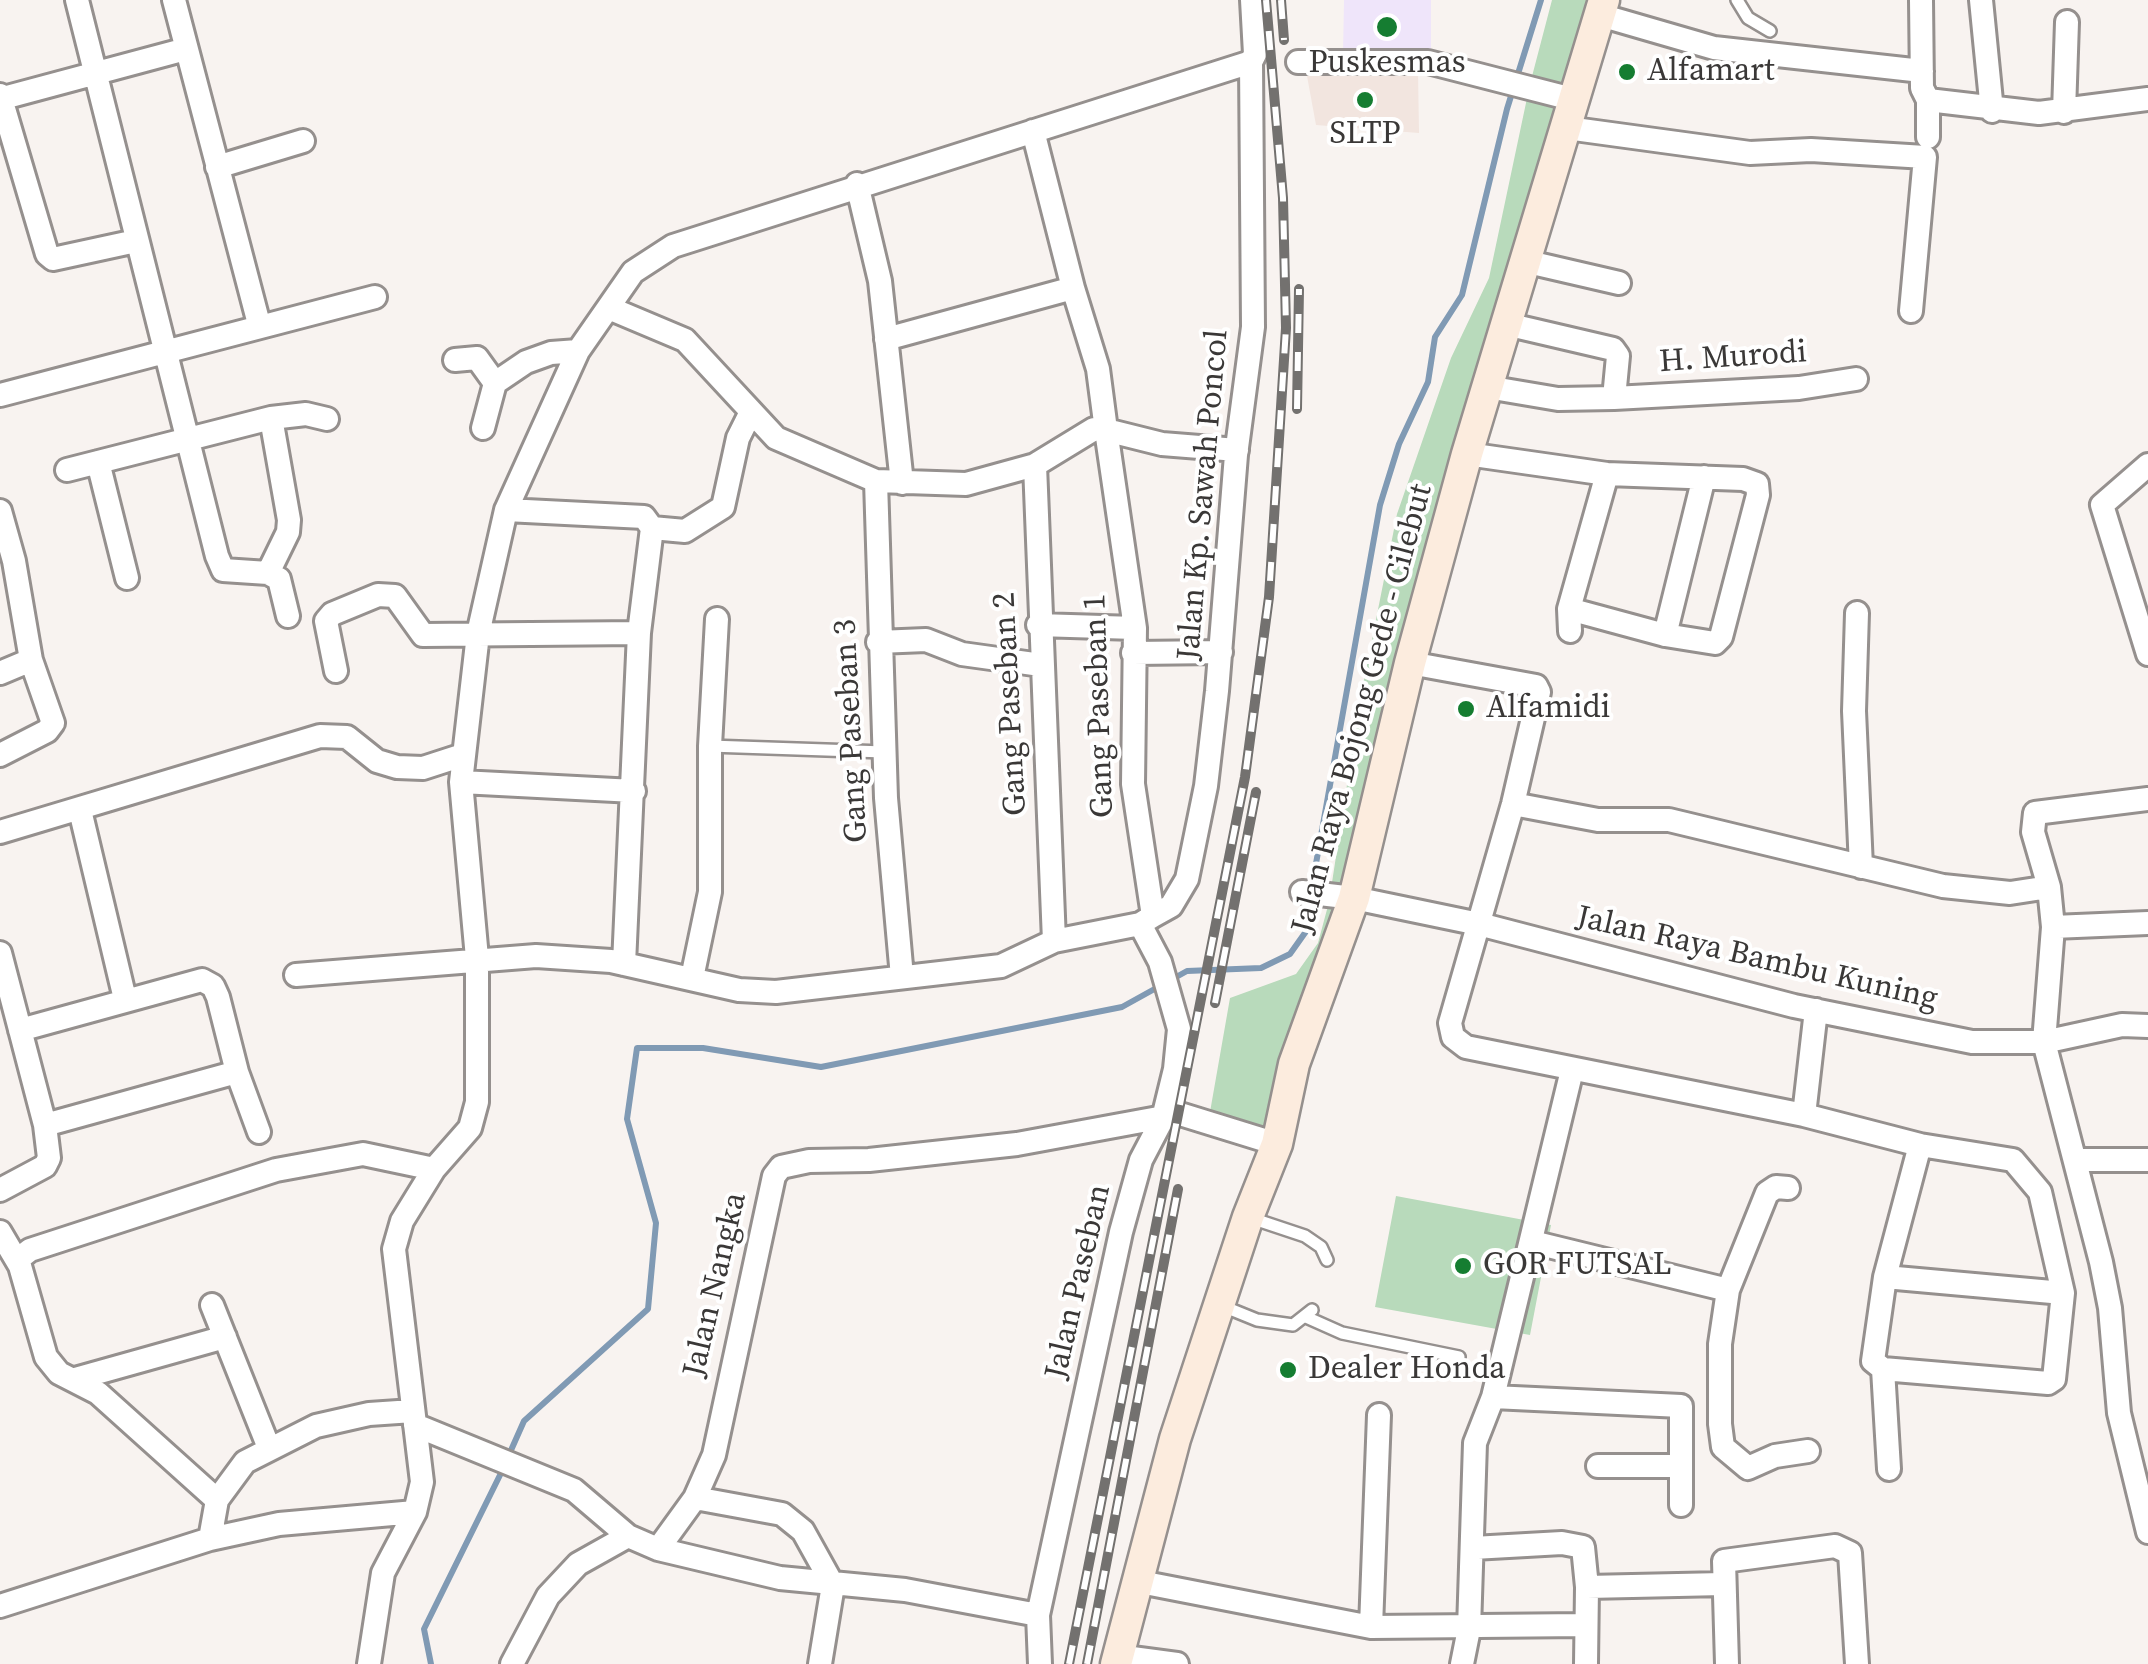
<!DOCTYPE html>
<html>
<head>
<meta charset="utf-8">
<style>
	body { margin:0 }
	canvas { display:block; background:#f8f3f0 }
</style>
</head>
<body>
<canvas width="2148" height="1664"></canvas>
<script>
const context = document.querySelector('canvas').getContext('2d');
context.lineJoin = 'round';
function paint(path, color) {
  context.fillStyle = color;
  context.fill(path, 'evenodd');
}
function shape(rows) {
  const path = new Path2D();
  for (const r of rows) {
    path.moveTo(r[0], r[1]);
    for (let i = 2; i < r.length; i += 2) path.lineTo(r[i], r[i + 1]);
  }
  return path;
}
function trace(path, color, width, dash) {
  context.strokeStyle = color;
  context.lineWidth = width;
  context.lineCap = dash ? 'butt' : 'round';
  context.setLineDash(dash || []);
  context.stroke(path);
}
function drawText(font, color, halo, rows, align = 'center') {
  context.font = font + ' "Source Serif 4",serif';
  context.lineWidth = 8;
  context.setLineDash([]);
  context.textBaseline = 'middle';
  context.strokeStyle = halo;
  context.fillStyle = color;
  for (const [text, x, y, turn = 0] of rows) {
    context.save();
    context.translate(x, y);
    context.rotate((+turn || 0) * Math.PI / 180);
    context.textAlign = isNaN(turn) ? turn : align;
    if (halo) context.strokeText(text, 0, 0);
    context.fillText(text, 0, 0);
    context.restore();
  }
}
paint(shape([
	[1418,70,1419,133,1316,125,1307,76]
]), '#f2e5df');
paint(shape([
	[1344,0,1431,0,1431,59,1343,55]
]), '#efe5fa');
paint(shape([
	[1552,0,1591,0,1342,891,1267,1134,1210,1112,1230,998,1296,974,1318,943,1329,902,1360,700,1397,514,1451,358,1489,278,1530,84],
	[1396,1196,1551,1225,1530,1335,1375,1307]
]), '#b8dabb');
trace(shape([
	[1312,886,1380,505,1399,444,1428,382,1435,337,1462,295,1507,109,1541,0],
	[508,1457,524,1421,648,1309,656,1223,627,1119,637,1048,703,1048,821,1067,1122,1007,1187,971,1261,968,1290,954,1307,930,1311,898],
	[431,1664,424,1629,503,1469]
]), '#809ab4', 6);
const service = shape([
	[1737,0,1748,18,1770,31],
	[710,746,884,752],
	[1248,1217,1305,1236,1321,1247,1327,1260],
	[1220,1305,1257,1320,1293,1325,1312,1310],
	[1306,1317,1342,1333,1459,1357]
]);
const minor = shape([
	[77,0,217,556,223,570,268,573,279,579,288,616],
	[174,0,259,324],
	[1921,0,1922,88,1928,100,2039,113,2148,99],
	[1981,0,1992,111],
	[1600,15,1714,48,1922,71],
	[1298,62,1428,62,1576,100],
	[0,95,47,254,53,259,136,241],
	[0,99,186,49],
	[1928,100,1928,137],
	[2064,112,2067,22],
	[1567,128,1750,153,1811,150,1925,157,1911,311],
	[217,167,303,141],
	[857,184,880,281,902,483],
	[1524,261,1619,283],
	[1073,288,1098,369,1106,430,1162,444,1237,450],
	[1506,324,1613,349,1618,356,1614,398],
	[886,339,1073,288,1033,131],
	[455,360,477,358,495,383],
	[1487,387,1558,399,1614,398,1799,388,1856,379],
	[0,395,375,297],
	[483,428,495,383,526,362,551,353,578,351],
	[1467,454,1607,474,1743,479,1757,484,1758,495,1721,637,1715,643,1665,635,1569,609],
	[98,462,127,578],
	[1035,465,1054,941],
	[2148,465,2102,505,2148,654],
	[67,470,271,418,306,414,327,419],
	[876,481,886,798,902,977],
	[506,510,644,517,652,528,639,633,624,964],
	[0,511,14,561,31,660,0,673],
	[652,528,685,531,723,507,738,438,751,412],
	[268,573,288,532,289,520,271,418],
	[1857,613,1854,711,1861,867],
	[1038,625,1135,628],
	[1570,631,1569,609,1607,474],
	[1665,635,1704,477],
	[878,642,926,640,962,654,1041,665],
	[1133,653,1221,652],
	[1410,663,1536,686,1539,692,1513,804,1450,1023,1453,1037,1466,1047,1804,1115,1816,1010],
	[336,671,326,621,332,614,378,595,395,596,423,635,639,633],
	[0,755,47,731,53,723,31,660],
	[461,782,634,791],
	[1513,804,1598,820,1669,820,1943,886,2010,893,2049,887,2053,927,2044,1042,2101,1262,2110,1308,2119,1413,2148,1532],
	[80,810,125,999],
	[0,832,320,736,347,737,377,761,397,767,423,768,463,755],
	[2049,887,2033,832,2035,813,2148,799],
	[1302,892,1354,898,1479,924,1794,1006,1972,1042,2044,1042,2122,1025,2148,1026],
	[1153,916,1171,906,1187,879,1206,786,1217,691,1236,455,1253,327,1251,62],
	[2053,927,2148,923],
	[0,953,45,1125,49,1158,45,1166,0,1190],
	[296,975,536,956,611,961,739,990,776,992,1001,966,1054,941,1140,924,1153,916,1133,784,1135,628,1106,430,1094,429,1035,465,966,484,876,481,776,438,685,340,609,308],
	[692,978,710,892,710,746,717,619],
	[20,1030,202,980,213,986,218,997,237,1072,259,1132],
	[1804,1115,1920,1145,1885,1277,1873,1361,1883,1369,2048,1383,2054,1379,2063,1293,2040,1192,2013,1160,1920,1145],
	[45,1125,237,1072],
	[2076,1160,2148,1160],
	[1788,1188,1776,1187,1767,1193,1728,1290,1720,1344,1720,1424,1723,1447,1748,1468,1775,1456,1808,1451],
	[0,1232,20,1266,46,1357,59,1373,98,1393,217,1500],
	[1532,1242,1728,1290],
	[17,1260,30,1250,276,1170,363,1154,434,1169],
	[1885,1277,2063,1293],
	[212,1305,269,1448],
	[1883,1369,1889,1469],
	[75,1379,225,1337],
	[1493,1397,1681,1406,1681,1505],
	[415,1425,574,1490,628,1536,658,1549,780,1578,905,1590,1038,1615],
	[1598,1466,1679,1466],
	[695,1498,782,1514,803,1531,833,1585,820,1664],
	[210,1539,279,1524,415,1512],
	[1473,1548,1562,1543,1583,1547,1587,1587],
	[658,1549,695,1498,714,1455,774,1176,781,1167,809,1161,869,1160,1017,1144,1180,1114,1277,1144],
	[1135,1581,1371,1627,1585,1625],
	[0,1606,210,1539,217,1500,245,1462,316,1426,369,1414,413,1411],
	[1371,1627,1379,1415],
	[1117,1656,1177,1664],
	[369,1664,383,1573,415,1512,422,1482,394,1249,402,1221,434,1169,470,1128,477,1102,477,958,461,782,478,634,506,510,578,351,633,272,673,246,1251,62,1255,54,1252,0],
	[512,1664,548,1596,578,1564,628,1536],
	[1040,1664,1038,1615,1121,1232,1141,1160,1163,1118,1175,1069,1179,1029,1160,962,1140,924],
	[1462,1664,1469,1629,1475,1443,1493,1397,1572,1070],
	[1586,1664,1587,1587,1723,1584],
	[1727,1664,1724,1561,1835,1546,1850,1553,1857,1664]
]);
const secondary = shape([
	[1116,1664,1175,1439,1248,1217,1277,1144,1294,1064,1354,898,1410,663,1467,454,1604,0]
]);
trace(service, '#95908e', 16);
trace(minor, '#95908e', 28);
trace(secondary, '#95908e', 35);
trace(service, '#fff', 11);
trace(minor, '#fff', 22);
trace(secondary, '#fcecde', 30);
const rail = shape([
	[1281,0,1284,40],
	[1297,409,1299,289],
	[1215,1003,1256,792],
	[1069,1664,1245,777,1269,597,1286,328,1283,198,1266,0],
	[1087,1664,1178,1189]
]);
trace(rail, '#73716f', 10);
trace(rail, '#fff', 6, [19]);
for (const [x, y, r, color] of [
	[1387,27,12,"#157d31"],
	[1627,72,10,"#157d31"],
	[1365,100,10,"#157d31"],
	[1466,709,10,"#157d31"],
	[1463,1266,10,"#157d31"],
	[1288,1370,10,"#157d31"]
]) {
  const dot = new Path2D();
  dot.arc(x, y, r, 0, 2 * Math.PI);
  context.fillStyle = color;
  context.fill(dot);
  trace(dot, '#fff', 4);
}
drawText('32px', '#3a3837', '#fff', [
	["Puskesmas",1387,64,"center"],
	["Alfamart",1647,72],
	["SLTP",1365,135,"center"],
	["Alfamidi",1486,709],
	["GOR FUTSAL",1483,1266],
	["Dealer Honda",1308,1370]
], 'left');
drawText('32px', '#3a3837', '#fff', [
	["H. Murodi",1733,358,-4],
	["Jalan Kp. Sawah Poncol",1204,495,-85],
	["Gang Paseban 2",1011,704,-93],
	["Gang Paseban 1",1100,706,-92],
	["Jalan Raya Bojong Gede - Cilebut",1363,709,-75],
	["Gang Paseban 3",852,731,-93],
	["Jalan Raya Bambu Kuning",1757,959,13],
	["Jalan Paseban",1079,1282,-77],
	["Jalan Nangka",716,1285,-77]
]);
</script>
</body>
</html>
